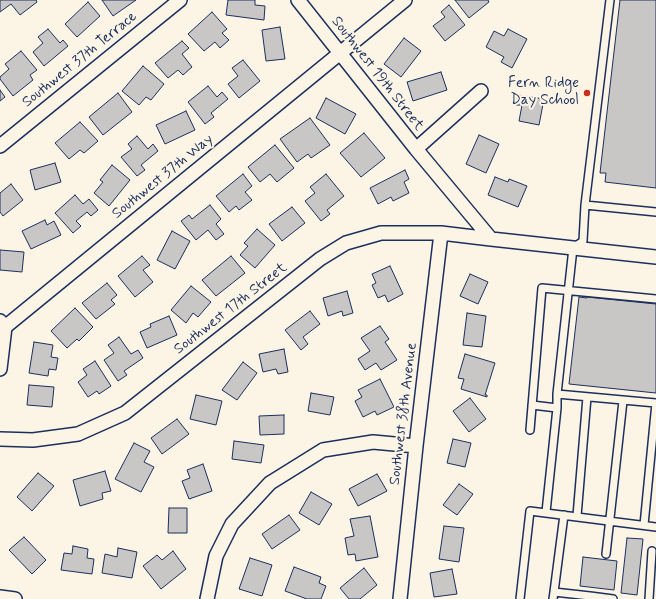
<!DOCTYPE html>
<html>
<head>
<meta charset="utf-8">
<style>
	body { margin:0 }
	canvas { display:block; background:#fcf5e5 }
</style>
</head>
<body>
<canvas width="656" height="599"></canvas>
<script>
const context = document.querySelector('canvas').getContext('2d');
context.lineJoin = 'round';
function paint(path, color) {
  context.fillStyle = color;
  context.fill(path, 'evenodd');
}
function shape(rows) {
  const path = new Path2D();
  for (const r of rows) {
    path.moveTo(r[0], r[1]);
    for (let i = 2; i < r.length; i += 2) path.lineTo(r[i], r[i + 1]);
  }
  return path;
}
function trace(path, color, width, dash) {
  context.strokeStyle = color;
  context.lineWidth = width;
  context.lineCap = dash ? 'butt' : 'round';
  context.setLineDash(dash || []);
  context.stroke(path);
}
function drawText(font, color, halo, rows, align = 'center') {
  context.font = font + ' Mynerve,sans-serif';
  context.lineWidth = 4;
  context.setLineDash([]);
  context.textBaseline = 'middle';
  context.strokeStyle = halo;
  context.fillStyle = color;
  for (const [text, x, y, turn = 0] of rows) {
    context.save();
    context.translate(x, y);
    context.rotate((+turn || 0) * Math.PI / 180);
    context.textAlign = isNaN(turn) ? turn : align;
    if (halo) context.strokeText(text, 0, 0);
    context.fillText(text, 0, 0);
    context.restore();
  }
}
const building = shape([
	[0,0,36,0,37,2,20,15,11,4,0,12,0,0],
	[102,0,136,0,113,16,102,0],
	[228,0,255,0,255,5,265,6,264,20,226,15,228,0],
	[455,0,488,0,489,2,469,18,455,0],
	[620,0,656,0,656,188,605,182,606,173,600,173,620,0],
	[88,2,100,16,77,37,65,24,88,2],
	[449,5,465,25,445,41,433,26,445,17,441,12,449,5],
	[212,12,227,29,222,33,229,40,220,48,215,42,204,51,188,34,212,12],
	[280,27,285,59,266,61,262,30,280,27],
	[48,29,60,43,63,40,68,46,44,66,33,52,43,43,38,37,48,29],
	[508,29,527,39,512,68,501,62,504,57,486,47,494,31,504,36,508,29],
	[404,38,421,51,401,77,384,64,404,38],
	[182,41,189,48,182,54,192,67,183,75,178,70,168,78,155,63,182,41],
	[21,51,37,70,30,75,33,80,13,96,0,79,0,77,9,69,5,64,21,51],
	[243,60,260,81,239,98,228,84,238,76,232,68,243,60],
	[143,66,164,84,151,100,146,97,139,105,122,91,143,66],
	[441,72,447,90,413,101,407,82,441,72],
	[208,86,217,97,222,92,228,99,211,113,214,117,205,124,188,102,208,86],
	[0,90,5,97,0,101,0,90],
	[118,93,132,112,103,135,89,117,118,93],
	[518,95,544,99,539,125,519,121,522,105,516,105,518,95],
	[326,98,356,114,345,134,316,118,326,98],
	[186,111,195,130,165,144,156,125,186,111],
	[310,118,330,145,311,158,308,154,297,162,280,139,310,118],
	[80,122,98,141,84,153,80,150,69,159,55,143,80,122],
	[364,133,385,158,361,177,340,153,364,133],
	[479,135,499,144,486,173,466,164,479,135],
	[137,136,148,149,153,144,158,151,141,165,145,170,137,176,121,157,132,149,128,144,137,136],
	[275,145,294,168,277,182,270,174,260,182,248,167,275,145],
	[55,163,61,182,35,190,30,170,55,163],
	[112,165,130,180,109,206,94,193,103,182,100,180,112,165],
	[405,170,409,179,404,182,409,193,393,201,391,197,378,204,370,188,405,170],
	[243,174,252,186,245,192,252,200,239,210,236,206,229,212,216,196,243,174],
	[326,174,344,196,327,210,330,214,321,221,305,201,315,193,310,187,326,174],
	[495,177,508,182,509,179,527,186,518,207,488,195,495,177],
	[11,184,23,200,3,216,0,212,0,193,11,184],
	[75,195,83,204,89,199,98,210,91,216,87,212,76,221,81,226,73,233,55,213,75,195],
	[210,205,221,219,216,224,224,234,216,240,208,230,196,240,181,221,189,215,192,219,210,205],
	[292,207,305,223,282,241,269,224,292,207],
	[45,220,47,225,54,221,61,235,31,249,22,231,45,220],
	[257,229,275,245,255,268,240,255,248,246,244,243,257,229],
	[172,231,190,241,175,269,157,260,172,231],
	[0,250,24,252,22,272,0,270,0,250],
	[142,256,150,265,143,270,153,282,135,297,118,276,142,256],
	[231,256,245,273,216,296,202,280,231,256],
	[390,266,403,294,388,302,385,295,378,298,372,285,376,283,372,274,390,266],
	[470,274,488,282,478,304,460,296,470,274],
	[107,283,117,295,111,300,115,304,96,319,82,303,107,283],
	[191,286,211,302,198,317,193,313,186,323,171,310,191,286],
	[347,291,353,313,343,316,342,311,328,316,323,298,347,291],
	[579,297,587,298,587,297,656,304,656,393,569,384,579,297],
	[75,308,93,327,79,341,77,339,67,348,51,331,75,308],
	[310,311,320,324,303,337,308,344,301,350,285,330,310,311],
	[467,313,486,316,482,347,463,345,467,313],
	[169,316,177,335,147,348,140,332,151,327,150,324,169,316],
	[380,326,389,339,385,342,397,360,381,370,376,363,365,370,358,359,370,351,361,338,380,326],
	[119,337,131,354,138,350,143,358,124,371,127,375,118,381,104,360,114,353,108,345,119,337],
	[34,342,53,345,51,357,58,358,56,370,49,369,48,376,29,373,34,342],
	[284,349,288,372,278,374,276,369,263,372,259,354,284,349],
	[465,354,495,363,485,395,487,395,487,397,461,389,464,379,458,378,465,354],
	[95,361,111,386,99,394,97,391,88,397,78,382,87,375,83,369,95,361],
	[243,362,257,373,237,400,222,390,243,362],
	[380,379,394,407,377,415,375,411,363,417,355,401,362,397,358,390,380,379],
	[29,385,54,387,52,407,27,405,29,385],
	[311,393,334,397,330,415,308,411,311,393],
	[196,395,222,401,216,425,190,419,196,395],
	[470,398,486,419,469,432,453,411,470,398],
	[284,415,284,434,260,435,259,416,284,415],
	[177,419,189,434,162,454,151,438,177,419],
	[453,439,471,443,465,467,447,463,453,439],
	[234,441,264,445,261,463,232,459,234,441],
	[134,443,150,451,144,462,154,467,141,492,115,479,134,443],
	[203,464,212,491,189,499,182,481,190,478,187,470,203,464],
	[105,471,111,491,102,493,103,499,80,506,73,480,105,471],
	[38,473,54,486,32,511,17,497,38,473],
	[377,474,387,491,358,506,349,489,377,474],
	[459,484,473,494,457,515,443,505,459,484],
	[311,492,332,504,319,525,299,513,311,492],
	[169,508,187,508,187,533,168,533,169,508],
	[289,515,300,530,272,549,262,534,289,515],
	[370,516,378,557,356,561,355,554,348,555,345,538,354,536,350,519,370,516],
	[444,526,464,528,459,562,439,559,444,526],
	[24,537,46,560,32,574,9,550,24,537],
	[627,538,643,539,637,595,621,593,627,538],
	[73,546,88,549,87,558,94,559,92,574,61,570,64,553,72,554,73,546],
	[118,548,137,552,132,578,102,573,105,554,117,557,118,548],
	[173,551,186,569,161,589,143,566,157,555,162,560,173,551],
	[583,557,617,561,614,590,580,586,583,557],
	[250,558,272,565,262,596,239,589,250,558],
	[294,567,321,577,319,583,326,586,321,599,307,599,285,591,294,567],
	[364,568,377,585,360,599,349,599,340,588,364,568],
	[452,569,457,594,434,597,430,573,452,569]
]);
paint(building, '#c8c7c6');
trace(building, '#1b2f5e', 1);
const lane = shape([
	[585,205,610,0],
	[557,394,656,403],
	[532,405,557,408],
	[530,430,542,288,656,299],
	[546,512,557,408,557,394,573,248,583,241,585,205,656,212],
	[577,516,587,397],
	[644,525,656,403],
	[606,554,623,401],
	[554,592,564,515],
	[590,596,613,599],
	[520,599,530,511,656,527],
	[553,599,554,592,590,596,590,599],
	[649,599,652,551]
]);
const street = shape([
	[298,0,416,149,491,239,656,257],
	[0,146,180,0],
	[416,149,481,91],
	[0,321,5,327,0,369],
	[5,327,405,0],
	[0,439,33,440,78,434,125,413,320,259,346,243,381,233,441,233,491,239],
	[0,597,15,599],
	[207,599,216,556,232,524,270,483,323,450,373,442,416,446],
	[400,599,416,446,441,233]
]);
trace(lane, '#1b2f5e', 10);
trace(street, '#1b2f5e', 16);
trace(lane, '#fcf5e5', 7);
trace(street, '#fcf5e5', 13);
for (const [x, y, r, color] of [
	[587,93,4,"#c8321e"]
]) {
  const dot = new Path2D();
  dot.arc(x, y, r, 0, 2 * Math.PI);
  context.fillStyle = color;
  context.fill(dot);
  trace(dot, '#fcf5e5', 1.5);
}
drawText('15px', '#1b2f5e', '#fcf5e5', [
	["Southwest 37th Terrace",80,60,-39],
	["Southwest 19th Street",377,74,52],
	["Southwest 37th Way",163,177,-39],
	["Southwest 17th Street",231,309,-38],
	["Southwest 38th Avenue",404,414,-83]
]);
drawText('15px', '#1b2f5e', '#fcf5e5', [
	["Fern Ridge",579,84],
	["Day School",579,101]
], 'right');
</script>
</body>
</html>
